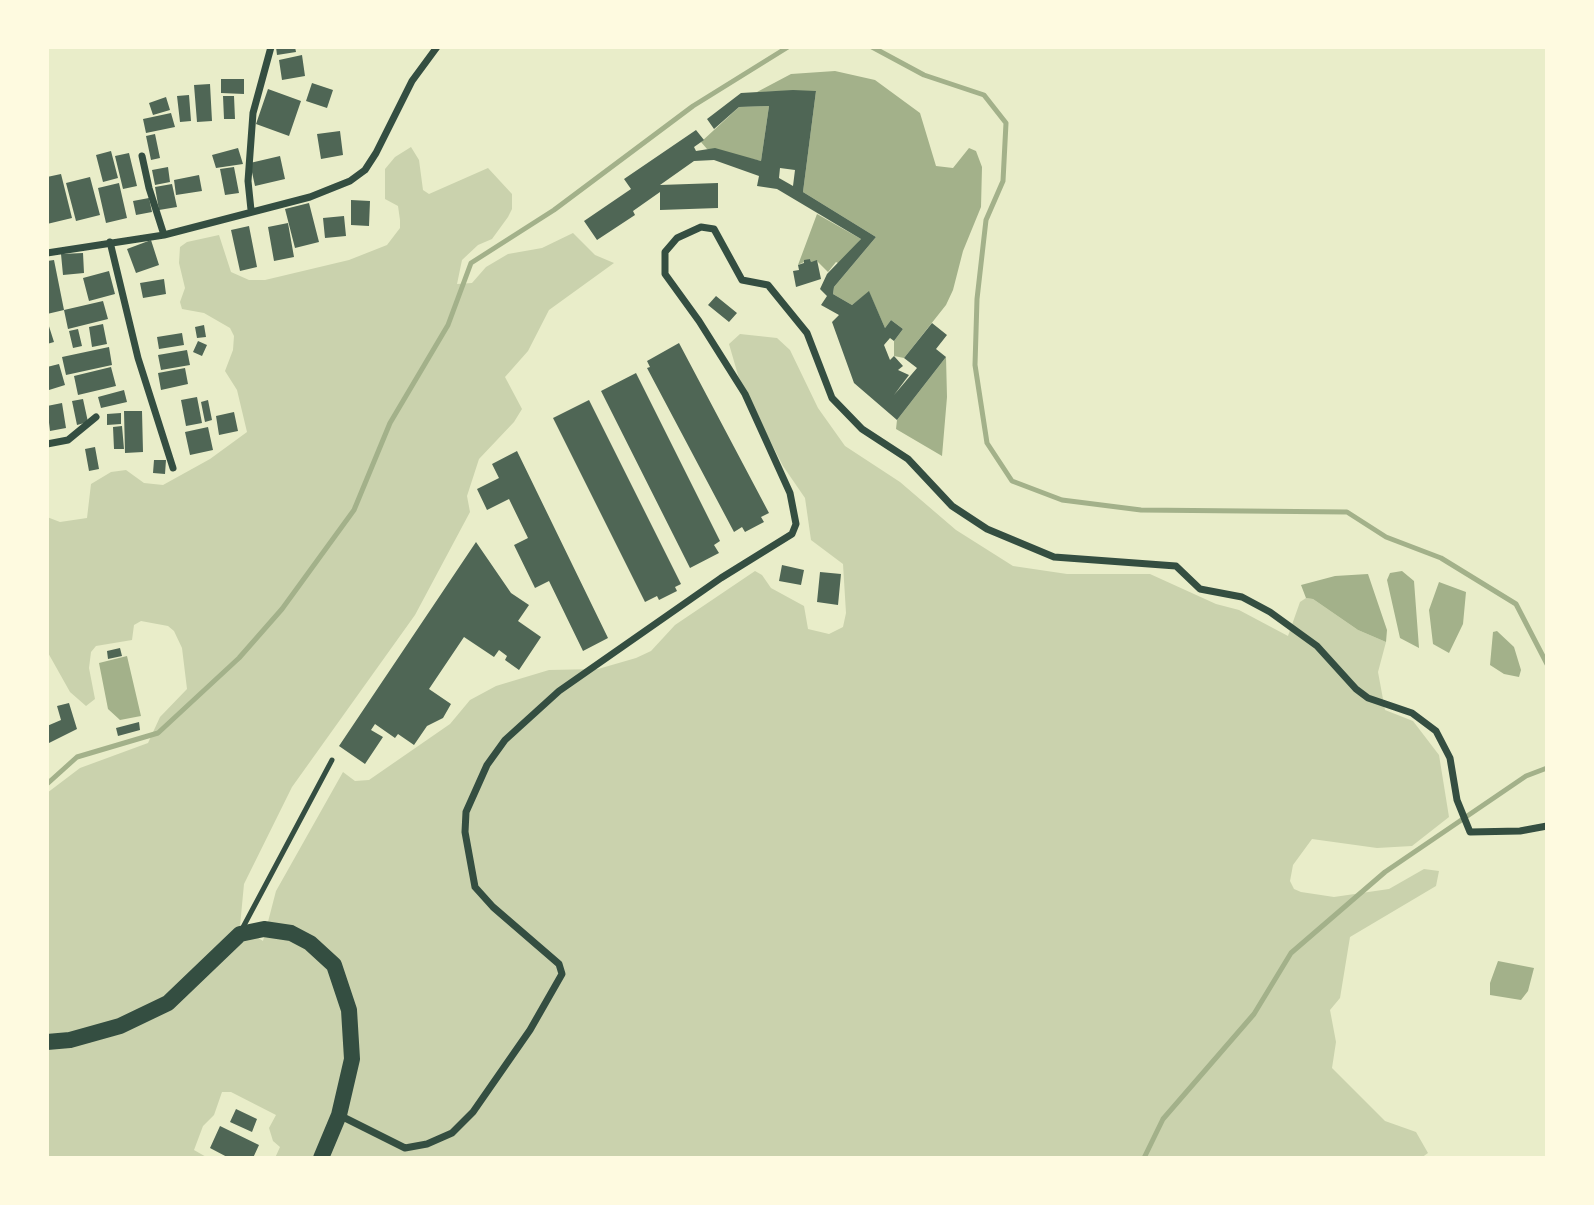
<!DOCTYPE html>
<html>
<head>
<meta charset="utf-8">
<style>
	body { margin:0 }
	#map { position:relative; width:1594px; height:1205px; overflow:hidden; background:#e9edc9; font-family:Inter,sans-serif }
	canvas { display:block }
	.frame { position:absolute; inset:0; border:49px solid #fefae0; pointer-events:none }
</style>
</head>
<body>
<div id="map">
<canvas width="1594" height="1205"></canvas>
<div class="frame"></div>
</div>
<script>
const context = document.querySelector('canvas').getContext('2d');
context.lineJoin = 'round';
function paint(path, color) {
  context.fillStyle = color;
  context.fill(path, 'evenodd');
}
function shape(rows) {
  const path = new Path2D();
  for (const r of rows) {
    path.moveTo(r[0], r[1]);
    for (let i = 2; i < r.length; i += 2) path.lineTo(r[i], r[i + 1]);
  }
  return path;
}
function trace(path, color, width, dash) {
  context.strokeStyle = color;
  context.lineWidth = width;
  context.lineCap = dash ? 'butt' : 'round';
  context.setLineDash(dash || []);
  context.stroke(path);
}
paint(shape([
	[411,147,419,160,423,190,429,194,488,168,512,194,512,209,508,217,492,239,478,245,462,260,457,284,472,283,486,267,508,254,542,248,573,233,595,255,614,263,549,310,528,351,505,377,522,409,514,422,479,459,467,496,470,512,415,615,292,787,244,884,240,926,263,941,276,891,343,772,355,781,369,780,450,724,470,700,496,686,549,670,598,669,636,658,651,651,675,625,755,571,762,575,771,588,804,606,808,629,829,634,843,627,846,613,843,564,811,540,805,498,783,466,740,382,729,344,740,334,777,338,790,350,818,408,845,446,900,482,956,530,1013,566,1067,574,1150,574,1216,604,1239,610,1288,636,1300,602,1306,598,1313,599,1358,630,1386,642,1378,672,1385,710,1413,721,1439,755,1449,817,1412,846,1377,848,1312,839,1293,865,1290,881,1294,889,1301,892,1334,897,1389,889,1424,869,1439,871,1436,886,1350,937,1340,998,1330,1010,1336,1042,1332,1068,1385,1121,1416,1132,1428,1153,1421,1158,275,1158,280,1147,273,1141,269,1128,276,1115,231,1092,222,1092,214,1115,203,1126,194,1150,208,1158,47,1158,47,793,80,768,148,743,160,717,187,689,182,648,174,631,168,626,141,621,134,625,132,640,96,646,91,652,89,668,95,699,86,706,70,692,47,651,47,517,60,522,87,518,91,484,111,472,126,470,144,483,163,485,210,459,247,432,237,390,225,371,233,350,234,336,230,328,204,313,182,309,180,302,185,288,179,263,180,247,187,242,219,235,231,272,249,280,265,280,349,260,387,245,400,228,400,220,398,206,385,199,385,169,395,157]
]), '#cad2ad');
paint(shape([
	[835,71,875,80,920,113,936,166,953,168,969,148,976,151,982,167,981,207,963,251,953,290,946,305,904,358,894,356,894,341,903,329,891,320,885,328,869,292,852,305,833,294,834,287,876,237,803,192,816,91,757,92,791,74],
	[769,106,761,161,707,149,701,142,739,107],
	[817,214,861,239,840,264,836,262,828,272,817,261,811,262,810,259,798,265],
	[946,357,947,397,942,456,896,429,897,420],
	[1402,571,1414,581,1419,648,1400,638,1387,580,1390,573],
	[1368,574,1387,630,1386,642,1358,630,1313,599,1306,598,1301,585,1335,576],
	[1439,582,1466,592,1463,624,1449,653,1433,644,1429,610],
	[1497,631,1514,647,1521,670,1519,677,1504,674,1490,665,1493,632],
	[127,656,141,716,120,720,108,709,99,663],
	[1498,961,1534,968,1528,991,1521,1000,1490,995,1490,983]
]), '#a3b18a');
trace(shape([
	[872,47,924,75,984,95,1006,123,1003,181,986,220,977,299,975,365,987,443,1012,481,1062,500,1141,510,1347,512,1386,537,1441,558,1516,604,1547,664],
	[47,784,77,757,158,733,239,658,282,609,354,510,390,423,448,325,471,263,554,210,693,106,788,47],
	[1144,1158,1163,1119,1254,1014,1291,953,1385,872,1526,776,1547,768]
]), '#a3b18a', 5);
paint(shape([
	[276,47,295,47,296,52,277,55],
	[302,55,305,76,282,80,279,60],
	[221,79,244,79,244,94,221,93],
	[312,83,333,90,327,108,306,101],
	[210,84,212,121,197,122,194,85],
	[268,89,301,101,289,136,256,124],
	[793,90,816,91,803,192,876,237,834,287,833,294,852,305,869,291,885,328,891,320,903,329,894,341,890,338,884,345,890,360,894,356,903,366,898,370,909,375,894,395,917,368,904,358,932,323,947,335,936,349,946,357,897,420,854,383,832,322,839,315,821,305,827,296,820,289,827,274,861,239,777,189,757,186,759,176,714,160,694,161,660,185,718,183,718,208,660,210,660,192,633,211,635,215,597,240,584,221,631,189,624,179,696,130,704,140,694,147,696,151,715,148,761,161,769,106,739,107,714,129,707,119,741,93],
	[780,168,795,170,793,186,779,178],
	[189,95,191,121,180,122,177,96],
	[223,96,234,96,235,119,224,119],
	[166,97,170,110,153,115,149,103],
	[171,113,175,127,146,133,143,119],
	[340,131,343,155,321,159,317,134],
	[155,134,160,158,151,160,146,136],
	[238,148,243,164,216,168,212,155],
	[111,151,118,178,103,182,96,155],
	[129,153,137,186,123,189,115,156],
	[280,156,285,179,255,186,250,163],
	[168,167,170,182,155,185,152,170],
	[234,167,239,193,225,195,220,169],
	[61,174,72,218,47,224,47,177],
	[199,175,202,191,176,195,174,180],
	[90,177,100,215,76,221,66,183],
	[119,183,127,218,106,223,98,188],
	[172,184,177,207,159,210,155,187],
	[149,198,152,212,136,215,133,201],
	[351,200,370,201,369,226,351,225],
	[309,203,319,242,295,248,285,209],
	[344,216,346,236,325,238,323,218],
	[288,223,294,257,274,261,268,227],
	[249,226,257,267,240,271,231,230],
	[151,240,159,265,136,273,127,249],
	[83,253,84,273,63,275,61,254],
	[810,259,811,262,817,260,821,279,796,287,793,271,799,270,798,265,804,263,804,260],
	[54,260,64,310,47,314,47,261],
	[109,271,115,294,89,301,83,278],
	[164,279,166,294,143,298,140,283],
	[716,296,737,313,729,322,708,305],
	[103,301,108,319,68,329,64,310],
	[47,320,54,342,47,344],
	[103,324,107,344,92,347,89,327],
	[204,325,206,337,197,338,195,327],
	[78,329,82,346,73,348,69,331],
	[182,333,184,345,159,349,157,337],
	[198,341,207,345,202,356,193,352],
	[679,343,769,513,761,517,764,522,745,532,742,527,734,532,647,368,650,367,647,361],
	[109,347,112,365,66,375,62,357],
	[187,350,190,365,161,370,158,355],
	[59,364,65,385,49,390,47,367],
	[111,367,116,386,78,395,74,376],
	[185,368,188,384,161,390,158,373],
	[636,373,720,541,714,545,719,553,690,568,601,391],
	[124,390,127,402,101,408,98,397],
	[197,397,202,423,186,426,181,400],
	[83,399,88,422,77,425,72,401],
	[208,400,212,420,205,422,201,402],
	[589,400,681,584,675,587,677,591,659,600,657,596,645,602,553,418],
	[62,403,66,428,50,431,47,406],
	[124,411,142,411,143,452,125,453],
	[234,412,238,431,219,435,216,416],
	[121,413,121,424,107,425,107,414],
	[122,426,124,449,114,449,113,427],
	[208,427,213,450,190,455,185,432],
	[95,447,99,469,89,471,85,449],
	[517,451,608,638,583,651,549,581,535,588,514,545,528,538,509,499,487,510,477,489,499,478,492,464],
	[154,460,166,460,165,474,153,473],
	[476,542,511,593,529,605,518,621,541,637,519,670,505,660,507,656,499,650,494,657,464,637,429,689,451,704,443,718,427,726,414,745,398,734,395,738,375,724,371,730,383,737,365,764,339,746],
	[782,565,804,570,801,585,779,581],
	[820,572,841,574,838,605,817,602],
	[120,648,122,656,108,659,107,651],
	[69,703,77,729,47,744,47,726,61,720,57,706],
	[139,722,140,730,118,736,116,728],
	[236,1109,257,1119,252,1132,230,1122],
	[220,1126,259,1145,253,1158,229,1158,210,1148]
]), '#4f6655');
trace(shape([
	[241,931,332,760]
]), '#344e41', 5);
trace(shape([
	[142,156,149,188,164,235],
	[251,210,248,181,253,113,271,47],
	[110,242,138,358,173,468],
	[47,253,164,235,310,197,350,181,365,170,376,153,412,81,437,47],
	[47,444,68,440,96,417],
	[339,1115,405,1148,427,1144,452,1133,473,1112,530,1030,562,974,559,964,493,907,475,887,465,832,466,812,487,765,505,740,559,691,721,578,792,534,796,524,790,493,745,394,699,321,665,274,665,252,677,238,701,227,714,229,742,280,768,285,807,333,832,398,862,429,908,459,952,506,987,529,1054,557,1176,566,1200,589,1242,597,1270,612,1317,646,1356,689,1368,698,1412,713,1436,731,1450,758,1457,800,1470,832,1520,831,1547,826]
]), '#344e41', 7);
trace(shape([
	[47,1042,70,1040,120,1026,168,1003,240,934,264,929,291,933,310,943,334,965,349,1010,352,1059,339,1115,321,1158]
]), '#344e41', 16);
</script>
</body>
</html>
